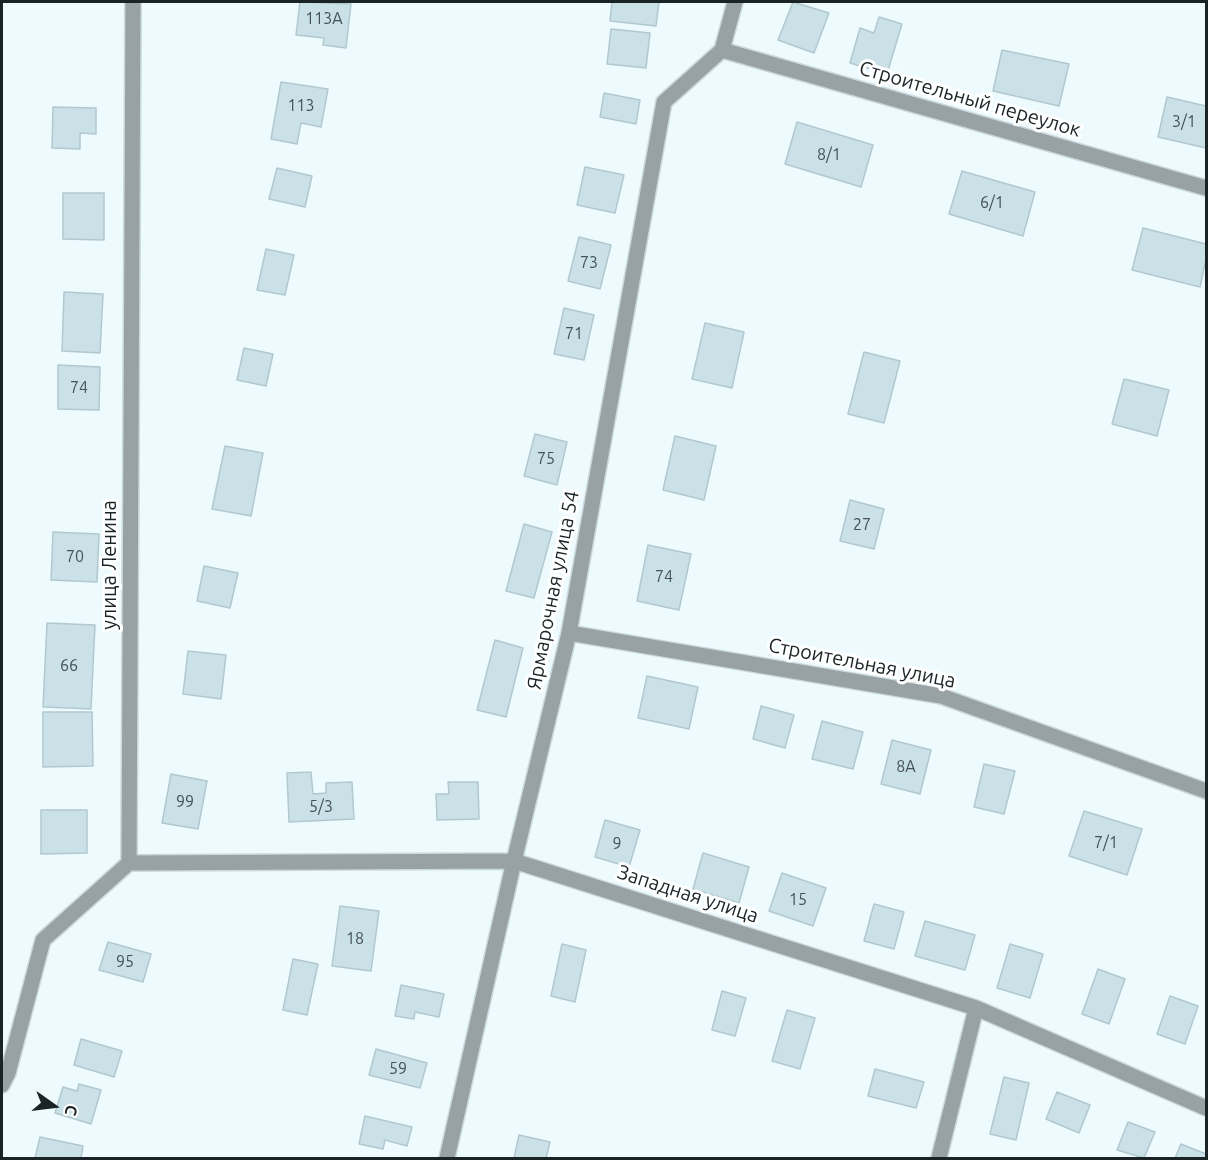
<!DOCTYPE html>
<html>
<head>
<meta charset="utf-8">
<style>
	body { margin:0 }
	#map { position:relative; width:1208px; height:1160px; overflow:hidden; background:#edfbff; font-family:Ubuntu,sans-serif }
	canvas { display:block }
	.frame { position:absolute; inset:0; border:3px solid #1a2325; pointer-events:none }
	.north { position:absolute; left:24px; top:1076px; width:60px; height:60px; -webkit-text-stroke:4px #fff; paint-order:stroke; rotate:104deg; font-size:16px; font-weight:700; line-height:24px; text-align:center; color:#1a2325 }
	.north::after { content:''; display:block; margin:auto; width:21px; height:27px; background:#1a2325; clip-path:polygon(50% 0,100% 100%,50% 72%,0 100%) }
</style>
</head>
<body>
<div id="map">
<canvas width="1208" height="1160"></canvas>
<div class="frame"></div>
<div class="north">С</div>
</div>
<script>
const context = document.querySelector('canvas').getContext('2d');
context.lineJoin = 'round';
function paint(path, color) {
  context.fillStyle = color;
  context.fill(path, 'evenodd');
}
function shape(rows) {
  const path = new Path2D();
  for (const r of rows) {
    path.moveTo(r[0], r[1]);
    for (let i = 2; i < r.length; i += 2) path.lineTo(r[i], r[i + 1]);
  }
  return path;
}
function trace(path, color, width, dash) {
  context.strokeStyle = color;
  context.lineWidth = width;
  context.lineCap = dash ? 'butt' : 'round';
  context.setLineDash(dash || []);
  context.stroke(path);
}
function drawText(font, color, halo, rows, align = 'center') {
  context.font = font + ' Ubuntu,sans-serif';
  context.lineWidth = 6;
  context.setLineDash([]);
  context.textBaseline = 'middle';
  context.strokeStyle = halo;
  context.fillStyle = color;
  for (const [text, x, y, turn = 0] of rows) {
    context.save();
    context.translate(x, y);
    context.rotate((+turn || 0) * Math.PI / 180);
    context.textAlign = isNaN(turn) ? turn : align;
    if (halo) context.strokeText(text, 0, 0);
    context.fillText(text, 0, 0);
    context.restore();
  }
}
const building = shape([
	[300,2,351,4,346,48,323,45,324,38,296,35,300,2],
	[612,2,659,2,656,26,610,21,612,2],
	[793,2,829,13,814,53,778,40,793,2],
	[879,17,902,24,887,74,850,63,860,28,874,33,879,17],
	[611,29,650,33,646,68,607,64,611,29],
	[1002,50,1069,64,1059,106,993,91,1002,50],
	[281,82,328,89,321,127,301,123,297,144,271,139,281,82],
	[604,93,640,100,636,124,600,117,604,93],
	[1167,97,1206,106,1206,148,1158,137,1167,97],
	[53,107,96,108,96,134,80,133,80,149,52,148,53,107],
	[797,122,873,145,861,187,785,164,797,122],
	[585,167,624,175,615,213,577,205,585,167],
	[277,168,312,176,305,207,269,199,277,168],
	[962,171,1035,192,1023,236,949,214,962,171],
	[63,193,104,193,104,240,63,239,63,193],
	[1143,228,1206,244,1206,259,1200,287,1132,270,1143,228],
	[579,237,611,245,600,289,568,281,579,237],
	[266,249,294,255,285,295,257,290,266,249],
	[64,292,103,294,100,353,62,351,64,292],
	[564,308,594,315,584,360,554,354,564,308],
	[705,323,744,332,732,388,692,379,705,323],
	[244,348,273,354,266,386,237,380,244,348],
	[864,352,900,361,884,423,848,414,864,352],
	[58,365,100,367,99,410,58,409,58,365],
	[1124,379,1169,390,1157,436,1112,424,1124,379],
	[535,434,567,442,557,485,524,476,535,434],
	[675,436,716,446,704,500,663,490,675,436],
	[225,446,263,453,251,516,212,509,225,446],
	[850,500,884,509,874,549,840,541,850,500],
	[524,524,552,532,534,598,506,591,524,524],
	[53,532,99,534,97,582,51,580,53,532],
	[648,545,691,554,679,610,637,601,648,545],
	[204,566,238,573,230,608,197,601,204,566],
	[47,623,95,625,91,709,43,707,47,623],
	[495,640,523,648,506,717,477,710,495,640],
	[188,651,226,655,221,699,183,694,188,651],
	[647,676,698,687,689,729,638,718,647,676],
	[761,706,794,715,785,748,753,739,761,706],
	[43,712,92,712,93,766,43,767,43,712],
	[822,721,863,732,853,769,812,759,822,721],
	[892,740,931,750,920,794,881,784,892,740],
	[984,764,1015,771,1004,814,974,807,984,764],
	[311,772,313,794,326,793,326,783,352,782,354,819,289,822,287,773,311,772],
	[171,774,207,781,198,829,162,823,171,774],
	[448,782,478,782,479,819,437,820,436,794,449,794,448,782],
	[41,810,87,810,87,853,41,854,41,810],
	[1084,811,1142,829,1127,875,1069,856,1084,811],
	[605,820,640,830,629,867,595,857,605,820],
	[703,853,749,867,739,903,693,889,703,853],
	[782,873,826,888,813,926,769,911,782,873],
	[874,904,904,912,894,949,864,941,874,904],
	[340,906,379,911,371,971,332,966,340,906],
	[925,921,975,935,965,970,915,956,925,921],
	[108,942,151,954,143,982,99,970,108,942],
	[562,944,586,950,575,1002,551,996,562,944],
	[1010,944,1043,954,1030,998,997,988,1010,944],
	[293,959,318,964,307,1015,283,1010,293,959],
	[1098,969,1125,979,1109,1024,1082,1014,1098,969],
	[401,985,444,994,439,1017,415,1012,414,1019,395,1016,401,985],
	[722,991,746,998,735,1036,712,1030,722,991],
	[1170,996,1198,1006,1185,1044,1157,1034,1170,996],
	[787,1010,815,1018,800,1069,772,1061,787,1010],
	[81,1039,122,1051,114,1077,74,1065,81,1039],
	[376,1049,427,1063,420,1088,369,1075,376,1049],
	[875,1069,924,1082,916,1108,868,1096,875,1069],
	[1004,1077,1029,1083,1016,1140,990,1134,1004,1077],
	[79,1084,101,1090,91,1124,55,1113,63,1087,77,1091,79,1084],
	[1057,1092,1090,1105,1079,1133,1046,1119,1057,1092],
	[365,1116,412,1127,407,1146,385,1140,383,1149,359,1144,365,1116],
	[1128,1122,1155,1132,1144,1158,1117,1150,1128,1122],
	[519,1135,550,1142,546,1158,514,1158,519,1135],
	[40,1137,83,1146,81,1158,35,1158,40,1137],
	[1181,1144,1206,1154,1206,1158,1175,1158,1181,1144]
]);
paint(building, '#c9e1e7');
trace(building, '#b1c9ce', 1.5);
const minor = shape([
	[722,50,1206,188],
	[722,50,735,2],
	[569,633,941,696,1206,791],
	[129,863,514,861,976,1008,1206,1108],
	[2,1085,8,1073,43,940,129,863,133,2],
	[447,1158,514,861,569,633,664,102,722,50],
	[939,1158,976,1008]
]);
trace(minor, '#cbd8dc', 18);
trace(minor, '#98a2a5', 15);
drawText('16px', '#465256', null, [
	["113А",324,19],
	["113",301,106],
	["3/1",1184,122],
	["8/1",829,155],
	["6/1",992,203],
	["73",589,263],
	["71",574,334],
	["74",79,388],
	["75",546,459],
	["27",862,525],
	["70",75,557],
	["74",664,577],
	["66",69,666],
	["8А",906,767],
	["99",185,802],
	["5/3",321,807],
	["7/1",1106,843],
	["9",617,844],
	["15",798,900],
	["18",355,939],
	["95",125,962],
	["59",398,1069]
]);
drawText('20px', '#1a2325', '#fff', [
	["Строительный переулок",970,99,16],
	["улица Ленина",109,565,-90],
	["Ярмарочная улица 54",553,590,-79],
	["Строительная улица",862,663,11],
	["Западная улица",688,894,18]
]);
</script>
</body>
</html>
